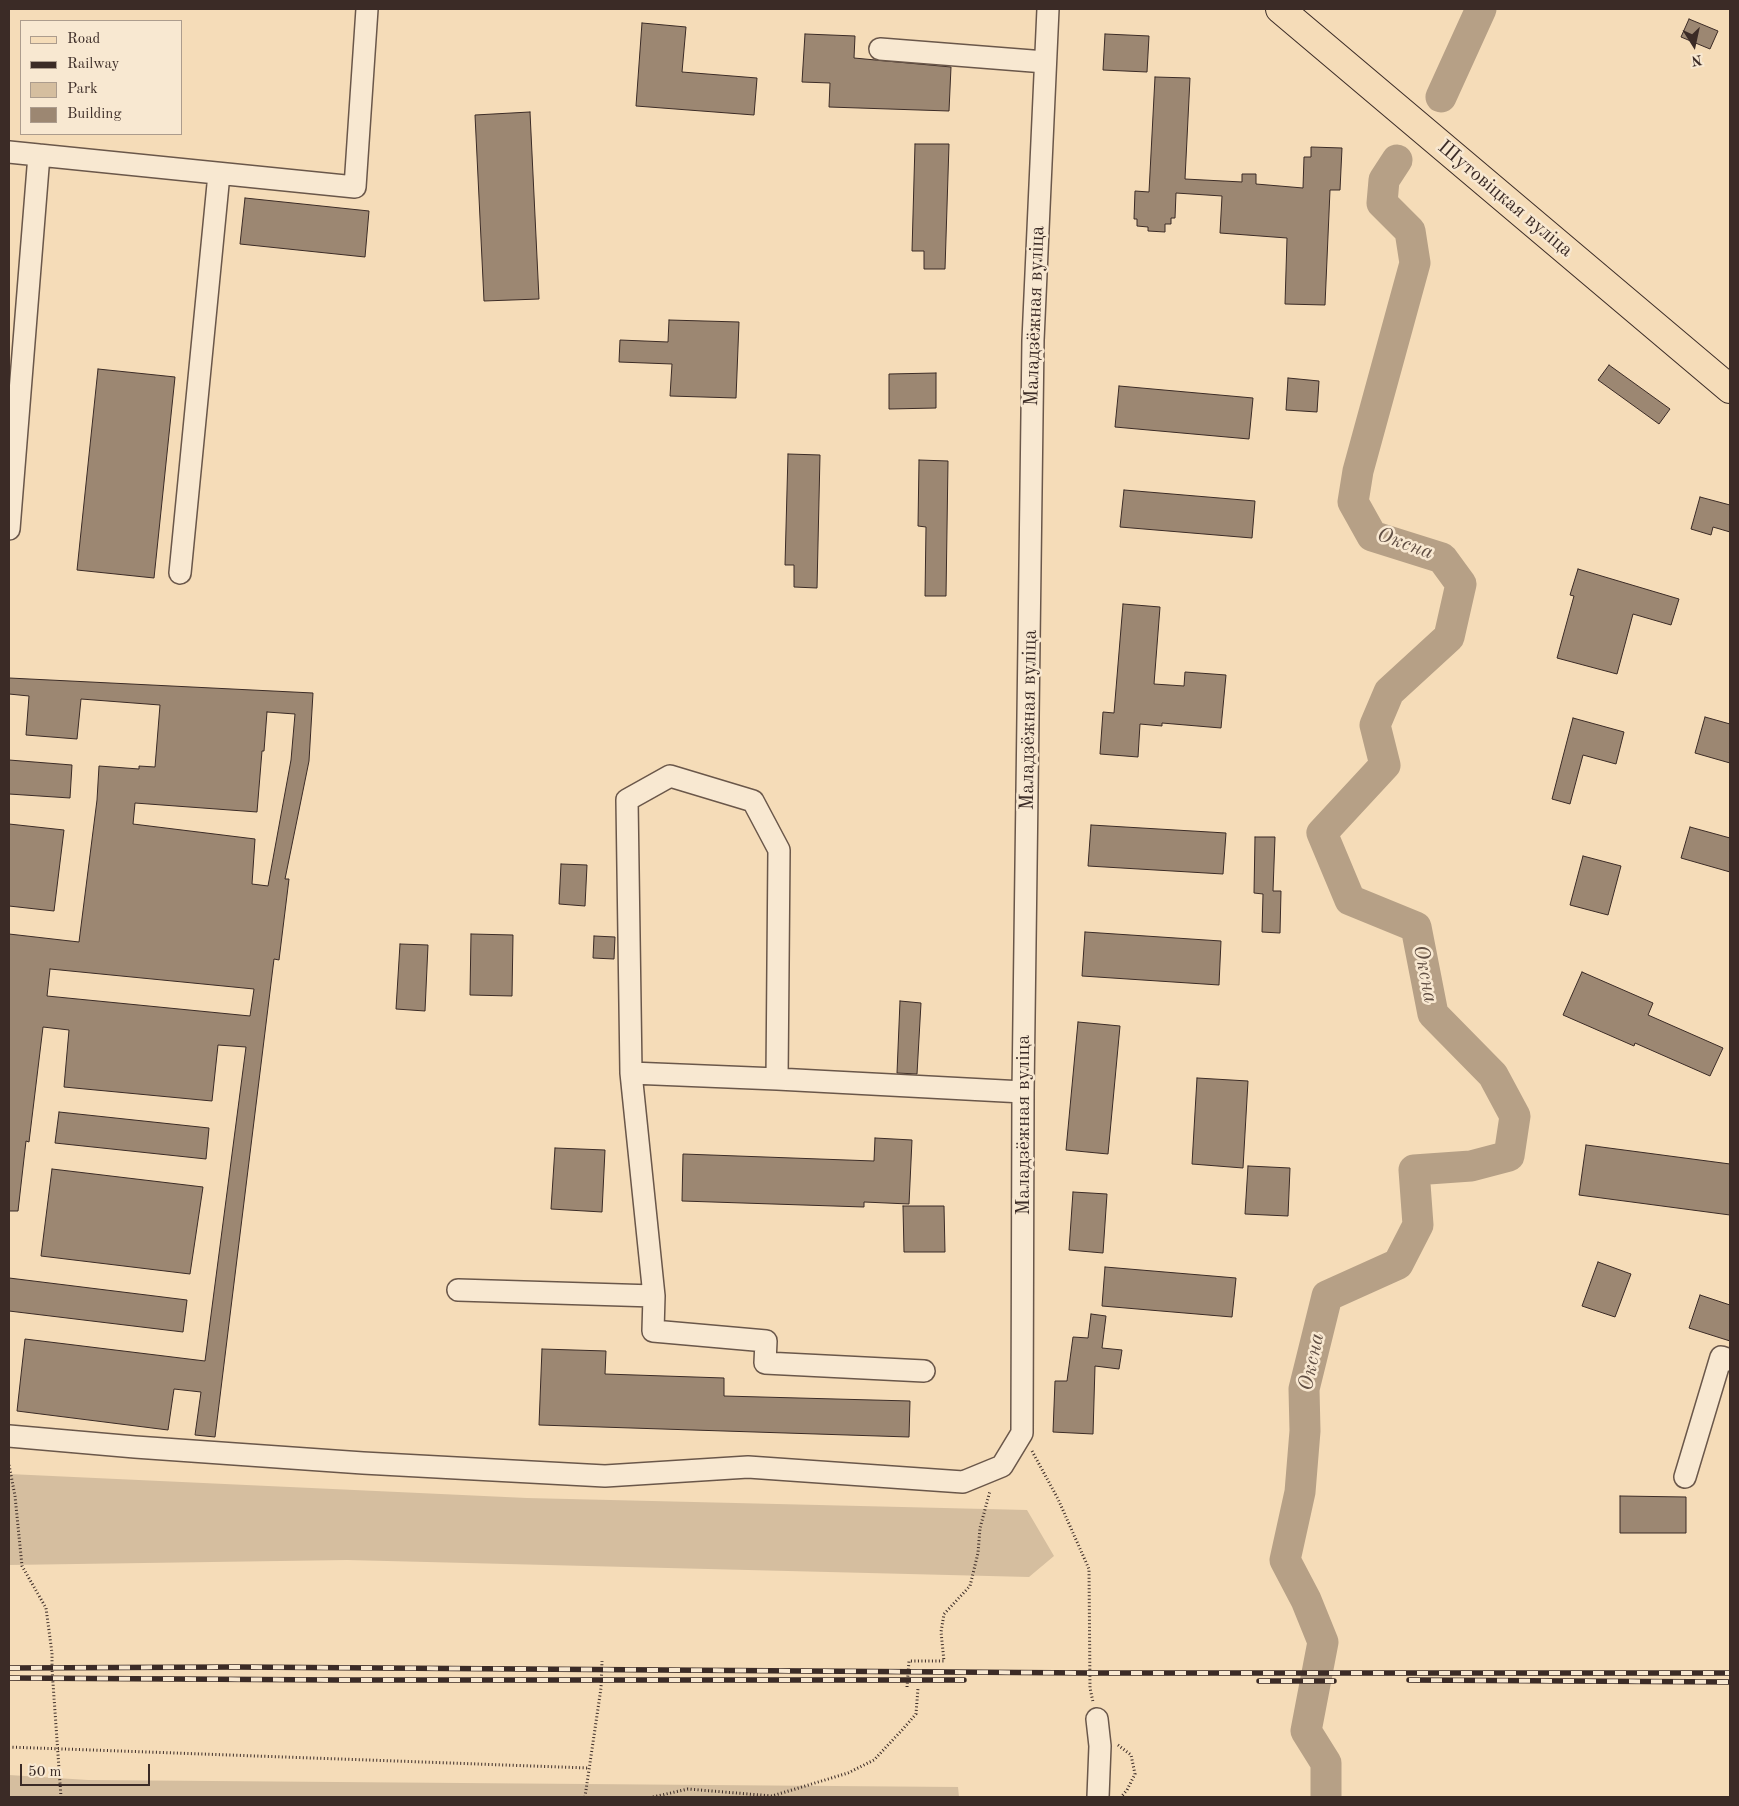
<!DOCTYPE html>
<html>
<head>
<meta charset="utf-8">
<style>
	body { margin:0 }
	#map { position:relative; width:1739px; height:1806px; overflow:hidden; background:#f5dcb8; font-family:"Old Standard TT",serif }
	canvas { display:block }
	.frame { position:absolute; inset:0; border:10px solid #3b2b26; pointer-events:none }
	.legend { position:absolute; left:20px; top:20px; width:162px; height:115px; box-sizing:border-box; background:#f8e8d1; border:1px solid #ac9c8d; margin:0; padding:6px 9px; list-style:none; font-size:15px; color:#3b2b26 }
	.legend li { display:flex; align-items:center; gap:10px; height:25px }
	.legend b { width:25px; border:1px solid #ac9c8d }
	.north { position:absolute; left:1669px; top:20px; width:50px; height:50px; -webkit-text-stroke:4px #f8e8d1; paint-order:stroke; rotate:170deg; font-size:14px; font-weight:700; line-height:20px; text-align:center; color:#3b2b26 }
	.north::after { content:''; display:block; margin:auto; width:18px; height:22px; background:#3b2b26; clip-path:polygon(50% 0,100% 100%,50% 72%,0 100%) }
	.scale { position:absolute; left:20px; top:1764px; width:130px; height:22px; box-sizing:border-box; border:2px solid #3b2b26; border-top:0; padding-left:6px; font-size:15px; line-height:18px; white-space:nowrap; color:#3b2b26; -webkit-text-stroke:4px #f8e8d1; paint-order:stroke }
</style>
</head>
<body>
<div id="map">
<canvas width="1739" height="1806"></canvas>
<div class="frame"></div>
<ul class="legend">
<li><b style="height:6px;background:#f5dcb8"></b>Road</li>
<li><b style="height:6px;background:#3b2b26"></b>Railway</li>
<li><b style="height:14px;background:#d5be9f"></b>Park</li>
<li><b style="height:14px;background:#9c8772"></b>Building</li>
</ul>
<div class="north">N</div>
<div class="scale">50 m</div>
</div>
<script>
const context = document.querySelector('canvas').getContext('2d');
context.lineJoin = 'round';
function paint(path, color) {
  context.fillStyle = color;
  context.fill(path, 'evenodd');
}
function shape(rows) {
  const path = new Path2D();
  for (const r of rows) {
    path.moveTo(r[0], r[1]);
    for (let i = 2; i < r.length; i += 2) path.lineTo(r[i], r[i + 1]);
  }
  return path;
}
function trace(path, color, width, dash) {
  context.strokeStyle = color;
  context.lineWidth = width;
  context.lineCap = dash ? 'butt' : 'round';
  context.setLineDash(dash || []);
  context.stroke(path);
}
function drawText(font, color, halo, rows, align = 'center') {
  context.font = font + ' "Old Standard TT",serif';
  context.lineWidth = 5;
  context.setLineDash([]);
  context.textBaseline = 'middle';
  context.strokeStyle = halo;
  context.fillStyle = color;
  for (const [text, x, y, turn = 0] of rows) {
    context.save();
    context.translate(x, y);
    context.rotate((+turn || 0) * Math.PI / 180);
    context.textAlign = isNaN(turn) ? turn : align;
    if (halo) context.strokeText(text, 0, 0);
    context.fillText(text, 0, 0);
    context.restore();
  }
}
paint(shape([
	[9,1474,527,1498,1027,1510,1054,1556,1029,1577,347,1560,9,1565],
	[9,1775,88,1780,958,1787,959,1797,9,1797]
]), '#d5be9f');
trace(shape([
	[1441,97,1481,9],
	[1326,1797,1326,1763,1306,1731,1323,1642,1306,1600,1285,1560,1300,1492,1305,1431,1304,1389,1327,1296,1398,1264,1418,1225,1414,1170,1471,1166,1509,1156,1515,1116,1493,1075,1433,1014,1416,927,1350,900,1322,833,1385,765,1375,725,1389,692,1449,637,1461,584,1442,558,1372,536,1353,502,1358,471,1415,263,1410,231,1382,203,1384,180,1397,160]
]), '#b6a086', 31);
const building = shape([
	[1689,19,1718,31,1710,49,1681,37,1689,19],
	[642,23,686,27,682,72,757,78,754,115,636,106,642,23],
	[805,34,855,36,854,58,951,67,949,111,829,107,830,83,802,82,805,34],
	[1105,34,1149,36,1147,72,1103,70,1105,34],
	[1155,77,1190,78,1185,179,1242,182,1242,174,1256,174,1256,184,1303,188,1304,157,1311,157,1311,147,1342,148,1340,190,1330,190,1325,305,1285,304,1287,238,1220,233,1222,196,1176,193,1175,218,1171,218,1171,224,1165,224,1165,232,1148,231,1148,227,1137,226,1137,219,1134,219,1135,191,1149,192,1155,77],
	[530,112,539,299,484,301,475,115,530,112],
	[915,144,949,144,945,269,924,269,924,251,912,251,915,144],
	[245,198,369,211,365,257,240,244,245,198],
	[669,320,739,322,736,398,670,396,672,364,619,362,620,340,668,342,669,320],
	[1609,365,1670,409,1659,424,1598,380,1609,365],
	[98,369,175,377,154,578,77,570,98,369],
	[936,373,936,408,889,409,889,374,936,373],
	[1288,378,1319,381,1317,412,1286,410,1288,378],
	[1119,386,1253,398,1249,439,1115,427,1119,386],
	[788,454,820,455,817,588,794,587,794,565,785,565,788,454],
	[919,460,948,461,946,596,925,596,926,527,918,526,919,460],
	[1124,490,1255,501,1252,538,1120,527,1124,490],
	[1700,497,1730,505,1730,532,1713,527,1711,535,1691,529,1700,497],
	[1578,569,1679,599,1671,625,1633,614,1617,674,1557,658,1574,596,1570,595,1578,569],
	[1123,604,1160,607,1154,684,1184,686,1185,672,1226,675,1221,728,1162,723,1162,726,1140,724,1138,757,1100,754,1103,712,1114,713,1123,604],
	[9,678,313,693,309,761,285,879,289,879,279,960,274,959,215,1437,195,1435,201,1392,174,1389,168,1430,17,1411,25,1339,205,1361,246,1047,218,1045,212,1101,64,1087,69,1030,43,1027,29,1142,26,1141,18,1211,9,1211,9,934,79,942,97,800,99,766,139,769,139,766,155,767,160,705,81,699,77,739,26,735,29,696,9,694,9,678],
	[267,712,295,714,291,760,268,886,252,884,255,839,133,824,135,803,257,812,262,751,264,751,267,712],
	[50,969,254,989,250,1016,47,996,50,969],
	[1705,717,1730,724,1730,763,1695,753,1705,717],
	[1573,718,1624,732,1616,764,1583,755,1570,804,1552,799,1573,718],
	[9,760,72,765,70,798,9,794,9,760],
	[9,824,64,830,54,911,9,906,9,824],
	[1091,825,1226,833,1223,874,1088,866,1091,825],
	[1690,827,1730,838,1730,872,1681,858,1690,827],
	[1255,837,1275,837,1273,891,1281,891,1280,933,1262,932,1263,894,1254,893,1255,837],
	[1583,856,1621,866,1608,915,1570,905,1583,856],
	[561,864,587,865,585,906,559,904,561,864],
	[1085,932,1221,941,1219,985,1082,976,1085,932],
	[471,934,513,935,512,996,470,995,471,934],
	[594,936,615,937,614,959,593,958,594,936],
	[400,944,428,945,425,1011,396,1009,400,944],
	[1582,972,1653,1003,1648,1015,1723,1048,1710,1076,1635,1043,1634,1046,1563,1015,1582,972],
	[900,1001,921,1003,917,1074,897,1073,900,1001],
	[1078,1022,1120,1026,1108,1154,1066,1150,1078,1022],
	[1197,1078,1248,1081,1243,1168,1192,1164,1197,1078],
	[59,1112,209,1128,206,1159,55,1143,59,1112],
	[875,1138,912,1140,909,1204,864,1202,864,1207,682,1201,683,1154,874,1161,875,1138],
	[1586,1145,1730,1164,1730,1215,1579,1195,1586,1145],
	[555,1148,605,1150,602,1212,551,1209,555,1148],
	[1248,1166,1290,1168,1288,1216,1245,1214,1248,1166],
	[52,1169,203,1187,190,1274,41,1256,52,1169],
	[1073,1192,1107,1194,1103,1253,1069,1250,1073,1192],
	[903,1206,944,1206,945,1252,904,1252,903,1206],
	[1598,1262,1631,1274,1615,1317,1582,1306,1598,1262],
	[1105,1267,1236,1278,1232,1317,1102,1306,1105,1267],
	[9,1278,187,1300,183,1332,9,1311,9,1278],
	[1700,1295,1730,1305,1730,1341,1689,1328,1700,1295],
	[1091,1314,1106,1316,1102,1348,1122,1350,1119,1369,1095,1366,1093,1434,1053,1432,1055,1381,1067,1381,1073,1337,1088,1338,1091,1314],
	[542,1349,606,1351,605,1374,724,1378,724,1396,910,1401,909,1437,539,1425,542,1349],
	[1620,1496,1686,1497,1686,1533,1620,1533,1620,1496]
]);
paint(building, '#9c8772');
trace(building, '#3b2b26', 1);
const minor = shape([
	[880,49,1045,62],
	[9,152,355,187,367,9],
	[9,529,39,155],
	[180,573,219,174],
	[631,1073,654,1296,653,1331,766,1341,765,1363,924,1371],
	[777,1079,779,850,753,801,670,776,627,800,631,1073,777,1079,1023,1092],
	[458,1290,654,1296],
	[9,1436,135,1447,363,1463,605,1476,748,1467,963,1482,1002,1466,1022,1433,1023,1092,1033,340,1048,9],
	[1685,1477,1721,1357,1730,1360],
	[1097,1719,1100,1746,1098,1797]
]);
const major = shape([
	[1280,9,1730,389]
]);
trace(minor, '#6a574a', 24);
trace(major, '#3b2b26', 30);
trace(shape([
	[1032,1451,1058,1499,1089,1569,1090,1688,1093,1702],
	[9,1465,15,1496,22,1566,46,1608,52,1653,52,1669,61,1797],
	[907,1687,909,1661,944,1661,941,1632,944,1614,970,1586,978,1553,980,1528,990,1491],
	[1118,1745,1131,1755,1135,1774,1127,1790,1121,1797],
	[9,1747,588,1768],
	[585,1797,601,1688,602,1661],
	[653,1797,688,1789,772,1796,848,1773,874,1760,903,1729,916,1714,918,1688]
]), '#3b2b26', 3, [1, 2.5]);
trace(minor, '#f8e8d1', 21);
trace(major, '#f5dcb8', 28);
const rail = shape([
	[9,1668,236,1667,1090,1673,1730,1673],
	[9,1678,340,1680,964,1680],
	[1409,1680,1730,1682],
	[1259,1681,1334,1681]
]);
trace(rail, '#3b2b26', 5.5);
trace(rail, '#f8e8d1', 4, [11]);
drawText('20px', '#3b2b26', '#f8e8d1', [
	["Шутовіцкая вуліца",1505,199,40],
	["Маладзёжная вуліца",1035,316,-88],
	["Маладзёжная вуліца",1029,720,-89],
	["Маладзёжная вуліца",1024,1125,-90]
]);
drawText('italic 21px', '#604e43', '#f8e8d1', [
	["Оксна",1405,544,20],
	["Оксна",1425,974,79],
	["Оксна",1312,1362,-78]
]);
</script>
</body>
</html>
